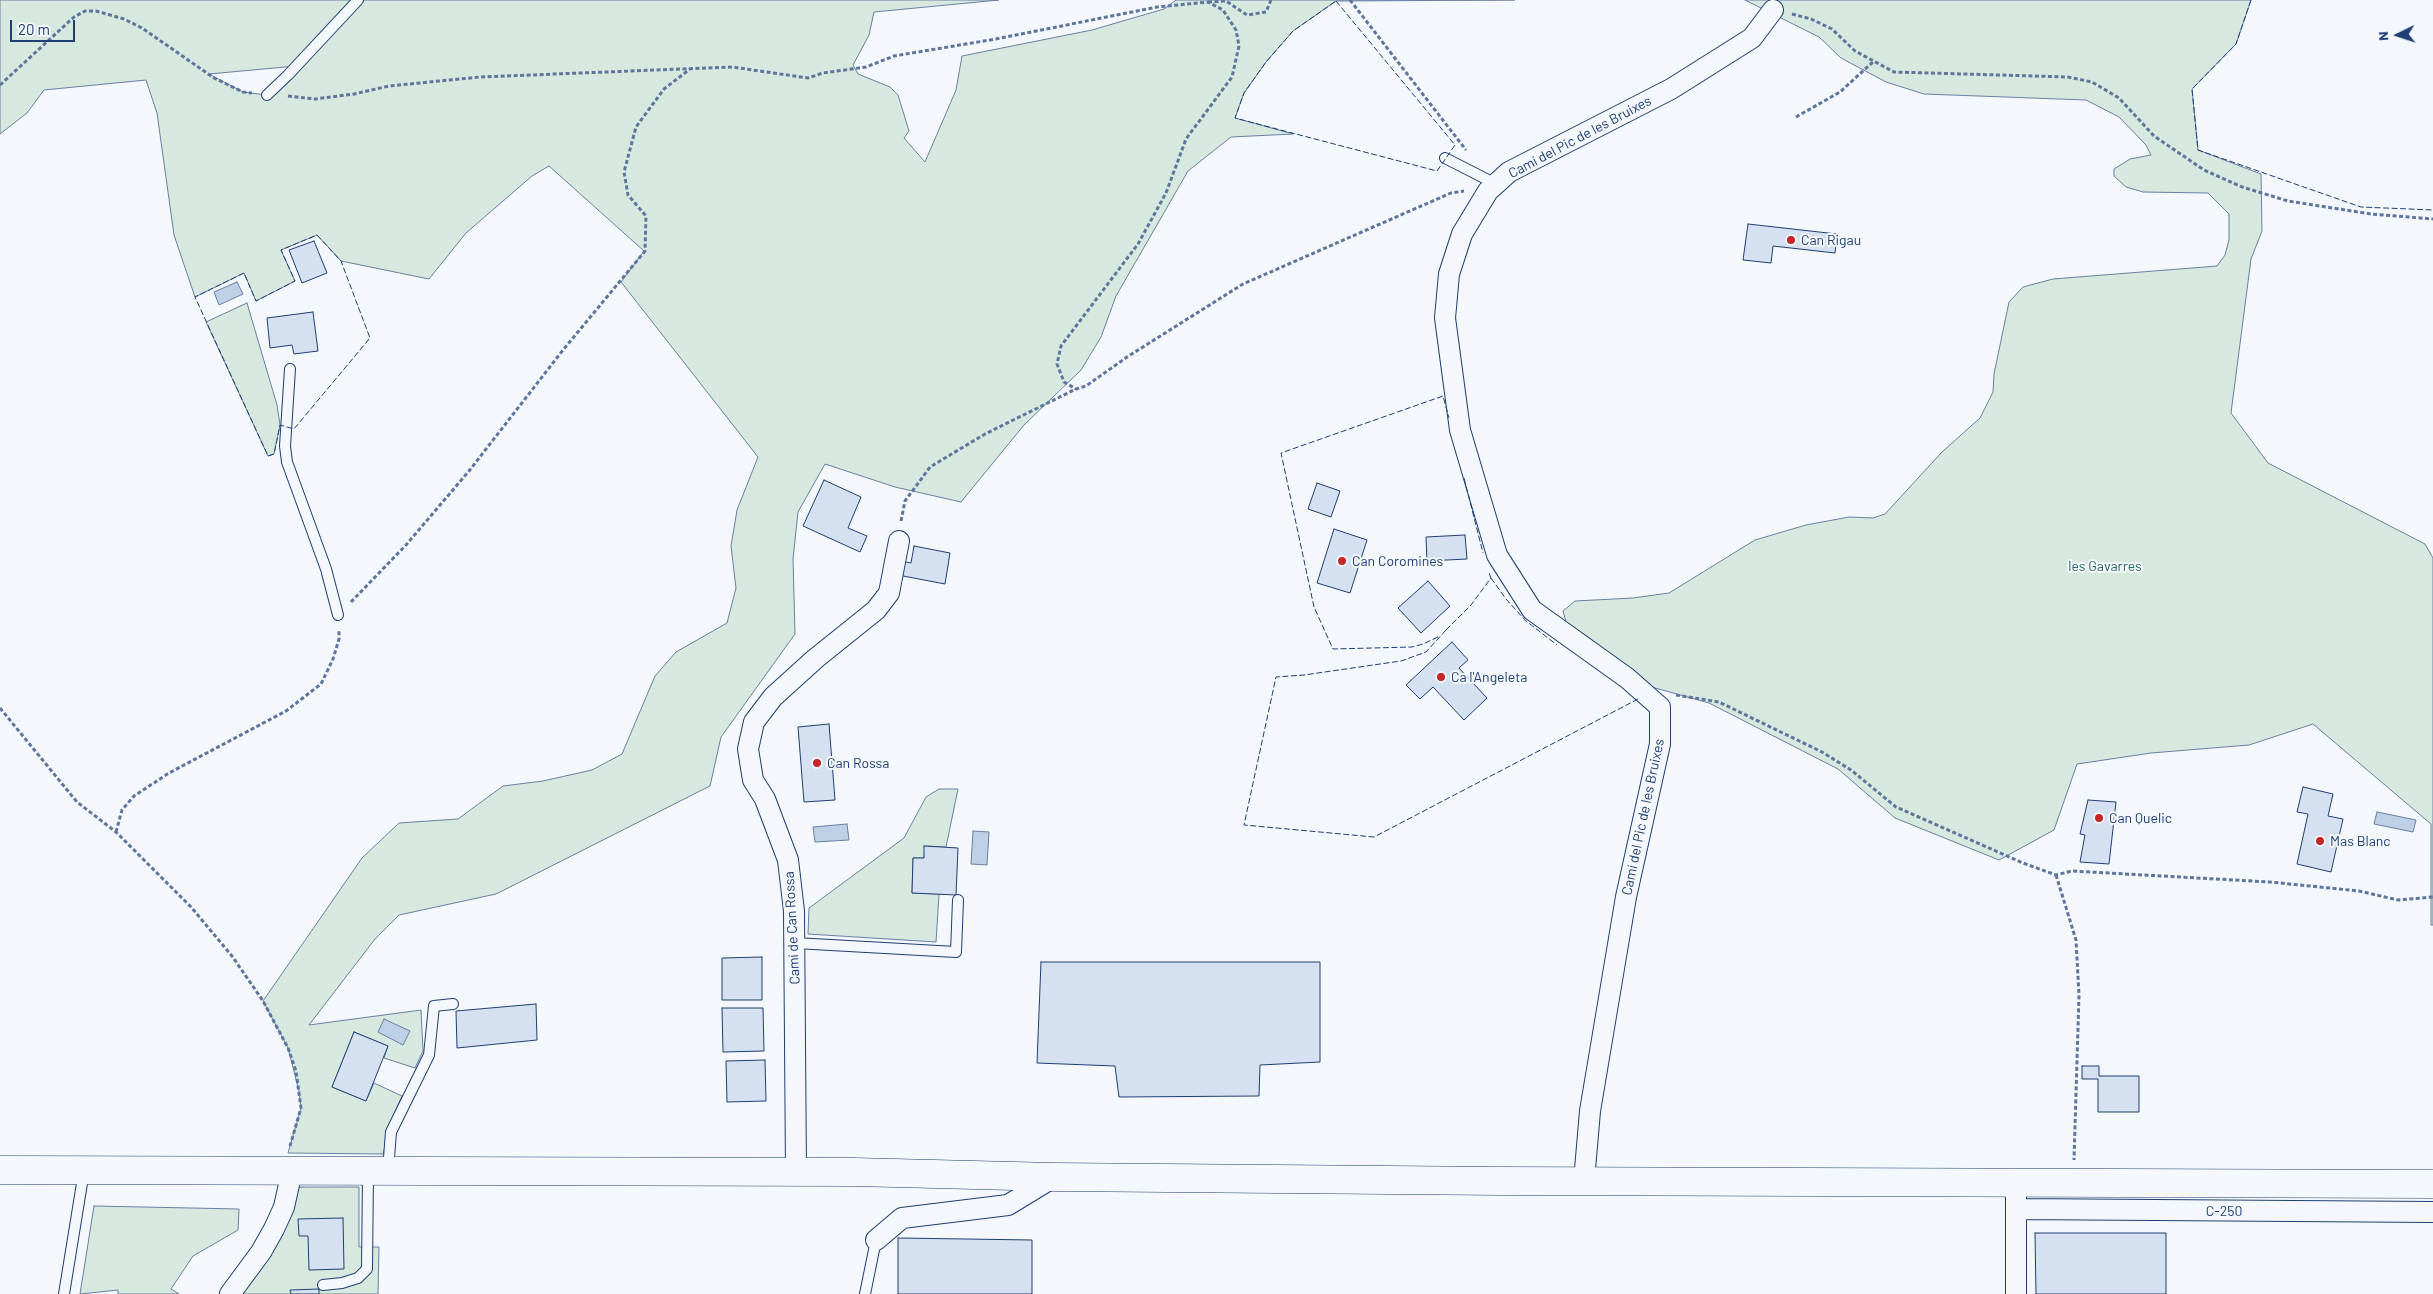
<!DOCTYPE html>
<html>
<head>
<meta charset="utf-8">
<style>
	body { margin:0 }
	#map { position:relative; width:2433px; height:1294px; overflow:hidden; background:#f4f7fb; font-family:Barlow,sans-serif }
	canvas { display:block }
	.north { position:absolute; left:2373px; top:10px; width:50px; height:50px; -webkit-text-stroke:4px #f4f7fb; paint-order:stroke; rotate:266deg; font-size:14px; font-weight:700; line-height:20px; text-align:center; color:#1d3f73 }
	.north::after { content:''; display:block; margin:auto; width:18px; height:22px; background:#1d3f73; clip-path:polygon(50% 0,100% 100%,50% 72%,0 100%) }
	.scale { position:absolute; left:10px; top:20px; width:65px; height:22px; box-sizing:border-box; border:2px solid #1d3f73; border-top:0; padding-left:6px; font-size:15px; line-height:18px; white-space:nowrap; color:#1d3f73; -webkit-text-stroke:4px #f4f7fb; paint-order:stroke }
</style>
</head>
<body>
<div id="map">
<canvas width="2433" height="1294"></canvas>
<div class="north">N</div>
<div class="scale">20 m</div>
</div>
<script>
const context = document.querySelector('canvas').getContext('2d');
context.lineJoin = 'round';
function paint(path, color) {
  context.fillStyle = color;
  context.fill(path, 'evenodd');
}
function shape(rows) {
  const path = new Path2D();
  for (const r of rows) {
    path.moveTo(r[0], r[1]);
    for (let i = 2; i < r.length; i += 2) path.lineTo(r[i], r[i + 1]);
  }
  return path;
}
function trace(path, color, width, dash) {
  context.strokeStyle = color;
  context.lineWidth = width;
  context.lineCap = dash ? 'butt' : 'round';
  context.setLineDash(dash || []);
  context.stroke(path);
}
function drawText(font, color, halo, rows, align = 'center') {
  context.font = font + ' Barlow,sans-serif';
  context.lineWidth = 4;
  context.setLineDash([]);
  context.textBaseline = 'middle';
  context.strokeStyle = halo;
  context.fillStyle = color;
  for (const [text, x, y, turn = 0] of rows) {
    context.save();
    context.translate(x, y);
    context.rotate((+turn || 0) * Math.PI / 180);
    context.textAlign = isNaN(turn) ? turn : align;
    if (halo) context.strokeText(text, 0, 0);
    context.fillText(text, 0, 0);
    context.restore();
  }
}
const green = shape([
	[0,0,999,0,874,12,869,35,853,65,858,74,890,87,898,95,909,131,904,138,925,162,956,90,962,56,1092,30,1164,9,1176,0,1515,0,1336,1,1293,31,1266,62,1244,93,1235,118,1293,134,1231,137,1188,171,1116,296,1101,337,1081,370,1024,425,961,502,895,487,825,464,798,512,793,559,795,634,721,737,710,786,496,894,399,915,375,939,309,1025,421,1010,423,1051,415,1068,384,1058,388,1046,354,1032,332,1087,366,1101,374,1083,402,1096,392,1118,383,1154,288,1153,301,1108,299,1091,288,1048,263,1001,362,858,399,823,458,819,503,786,543,781,592,770,622,754,655,676,676,652,727,623,736,588,731,546,737,510,758,457,621,282,644,251,549,166,532,176,466,233,429,279,341,261,317,235,281,250,295,281,256,301,244,273,195,297,174,235,157,113,146,80,44,90,27,113,0,134,0,0],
	[296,66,267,95,243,92,209,74,296,66],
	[1745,0,2251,0,2236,44,2192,89,2198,150,2261,174,2262,231,2251,259,2231,413,2268,463,2425,544,2433,558,2433,925,2431,925,2431,824,2313,724,2249,745,2151,753,2077,764,2054,830,1999,860,1895,818,1838,769,1709,703,1648,686,1568,629,1563,611,1575,601,1633,598,1669,593,1755,540,1806,525,1849,517,1873,518,1885,514,1942,452,1980,418,1993,392,1994,374,2009,302,2023,287,2053,279,2217,266,2225,255,2229,240,2229,214,2208,193,2143,192,2126,187,2114,176,2114,169,2130,159,2151,155,2146,145,2119,117,2086,100,1924,94,1886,82,1841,58,1819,37,1745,0],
	[247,303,277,405,280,425,274,454,268,456,206,322,247,303],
	[939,789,958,789,946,847,925,846,924,858,913,858,912,893,939,894,936,942,808,934,809,908,904,838,926,797,939,789],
	[303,1187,359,1187,359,1247,379,1247,378,1294,230,1294,288,1188,303,1187],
	[94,1206,239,1209,238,1230,193,1256,171,1289,179,1294,118,1294,118,1290,80,1294,94,1206]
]);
paint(green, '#d7e8df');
trace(green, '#687fa3', 1);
const water = shape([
	[237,282,243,294,219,305,214,292,237,282],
	[2377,812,2416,820,2413,832,2374,824,2377,812],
	[847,824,849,840,815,842,813,827,847,824],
	[973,831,989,832,987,865,971,864,973,831],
	[384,1019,410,1031,403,1045,378,1032,384,1019]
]);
paint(water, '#bed0e5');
trace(water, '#687fa3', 1);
const building = shape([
	[1748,224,1837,234,1835,253,1773,246,1771,263,1743,260,1748,224],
	[314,241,327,273,302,283,289,250,314,241],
	[313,312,318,351,294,354,292,345,270,348,267,318,313,312],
	[824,480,861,497,848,528,867,536,860,552,803,526,824,480],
	[1317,483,1340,491,1331,517,1308,509,1317,483],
	[1334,529,1367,540,1350,593,1317,583,1334,529],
	[1465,535,1467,559,1427,561,1426,537,1465,535],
	[914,546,950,553,945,584,898,575,901,561,911,563,914,546],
	[1428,581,1450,606,1421,633,1398,608,1428,581],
	[1452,642,1468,660,1459,668,1487,698,1464,720,1433,687,1420,699,1406,685,1452,642],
	[829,724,835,800,804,802,798,727,829,724],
	[2303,787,2333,794,2328,816,2343,819,2331,872,2297,864,2308,814,2297,812,2303,787],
	[2088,800,2116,802,2109,864,2080,862,2085,835,2080,834,2088,800],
	[924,846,958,848,956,895,912,893,913,858,924,858,924,846],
	[762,957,762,1000,722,1000,722,958,762,957],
	[1041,962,1320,962,1320,1062,1260,1065,1259,1096,1119,1097,1115,1066,1037,1063,1041,962],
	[536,1004,537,1040,457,1048,456,1011,536,1004],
	[722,1008,763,1008,764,1051,723,1052,722,1008],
	[354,1032,388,1046,366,1101,332,1087,354,1032],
	[765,1060,766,1101,727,1102,726,1061,765,1060],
	[2082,1066,2099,1066,2099,1076,2139,1076,2139,1112,2098,1112,2098,1079,2082,1079,2082,1066],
	[343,1218,344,1269,309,1270,308,1236,299,1236,298,1219,343,1218],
	[2035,1233,2166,1233,2166,1294,2036,1294,2035,1233],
	[898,1238,1032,1240,1032,1294,898,1294,898,1238],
	[319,1289,319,1294,291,1294,290,1290,319,1289]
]);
paint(building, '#d5e0f0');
trace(building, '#1d3f73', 1);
const service = shape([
	[267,95,288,75,358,0],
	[1445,158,1496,184],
	[290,369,285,446,287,462,326,569,338,615],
	[795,943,956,952,958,900],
	[388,1171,391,1132,429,1055,434,1006,453,1004],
	[323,1285,342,1283,358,1278,367,1269,368,1173],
	[64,1294,84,1171],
	[865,1294,876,1240]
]);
const minor = shape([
	[796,1173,794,911,788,860,765,799,753,780,748,749,754,722,773,697,815,659,876,610,889,593,899,541],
	[1584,1181,1590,1111,1626,897,1660,744,1660,707,1627,678,1532,610,1497,555,1460,430,1445,318,1449,274,1462,234,1488,191,1509,172,1671,89,1752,38,1773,10],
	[2016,1195,2016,1294],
	[2016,1209,2433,1212],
	[876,1240,902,1218,1008,1205,1054,1177],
	[230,1294,261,1252,274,1229,284,1207,292,1171]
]);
const secondary = shape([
	[0,1170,854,1172,1054,1177,1500,1181,2433,1184]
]);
trace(service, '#1d3f73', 12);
trace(minor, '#1d3f73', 22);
trace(secondary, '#1d3f73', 29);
trace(shape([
	[1350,0,1466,150],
	[1208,2,1226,1,1247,15,1266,12,1271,0],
	[1792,14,1811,19,1832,29,1855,51,1894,72,2068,77,2092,82,2119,98,2154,136,2204,170,2242,187,2288,201,2371,214,2433,219],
	[0,85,74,17,85,11,96,11,124,19,142,28,214,78,243,92,252,93],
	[288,96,315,99,354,94,389,86,480,77,732,67,808,78,823,73,866,67,894,56,996,39,1157,7,1208,2,1223,10,1236,30,1239,46,1232,77,1186,139,1166,193,1138,244,1061,346,1057,364,1064,382,1076,389],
	[1796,117,1840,92,1874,61],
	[901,521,905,501,930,467,985,434,1076,389,1086,386,1127,357,1243,284,1451,193,1464,191],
	[351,602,406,545,469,471,563,350,645,251,646,216,628,195,624,172,636,127,664,89,690,69],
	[1676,695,1719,702,1822,752,1851,770,1896,807,2023,863,2056,875,2072,871,2270,882,2359,891,2398,900,2433,897],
	[0,708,77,802,116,832,191,907,232,956,263,1001,288,1048,296,1071,301,1108,290,1146],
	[116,832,122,810,134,796,169,773,286,711,321,684,333,659,339,639,339,631],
	[2056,875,2076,940,2079,995,2074,1160]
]), '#5e769c', 3, [4, 2.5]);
trace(service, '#f4f7fb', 10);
trace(minor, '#f4f7fb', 20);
trace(secondary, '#f4f7fb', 28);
trace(shape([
	[2251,0,2236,44,2192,89,2198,150,2361,207,2433,210],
	[1336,1,1455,145,1437,171,1235,118,1244,93,1266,62,1293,31,1336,1],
	[317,235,341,261,370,338,294,429,280,425,274,454,268,456,195,297,244,273,256,301,295,281,281,250,317,235],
	[1464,478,1483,553],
	[1491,578,1506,599,1526,621,1557,645],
	[1446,630,1426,652,1401,661,1304,675,1276,677,1244,825,1374,837,1640,698],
	[1446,630,1471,605,1491,578,1489,573],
	[1438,637,1423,644,1412,647,1333,649,1314,607,1281,453,1443,396,1449,418]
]), '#1d3f73', 1, [6, 2.5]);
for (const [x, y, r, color] of [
	[1791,240,5,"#c62828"],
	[1342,561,5,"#c62828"],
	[1441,677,5,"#c62828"],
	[817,763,5,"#c62828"],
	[2099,818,5,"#c62828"],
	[2320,841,5,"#c62828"]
]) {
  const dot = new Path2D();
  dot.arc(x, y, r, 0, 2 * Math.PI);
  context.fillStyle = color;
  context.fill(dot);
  trace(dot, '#f4f7fb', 2);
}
drawText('14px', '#1d3f73', '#f4f7fb', [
	["Camí del Pic de les Bruixes",1580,137,-28],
	["Camí del Pic de les Bruixes",1643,817,-78],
	["Camí de Can Rossa",792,928,-93],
	["C-250",2224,1211]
]);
drawText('14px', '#1d3f73', '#f4f7fb', [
	["Can Rigau",1801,240],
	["Can Coromines",1352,561],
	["Ca l'Angeleta",1451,677],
	["Can Rossa",827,763],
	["Can Quelic",2109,818],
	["Mas Blanc",2330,841]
], 'left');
drawText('14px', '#2c6c60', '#f4f7fb', [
	["les Gavarres",2105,566]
]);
</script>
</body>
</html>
